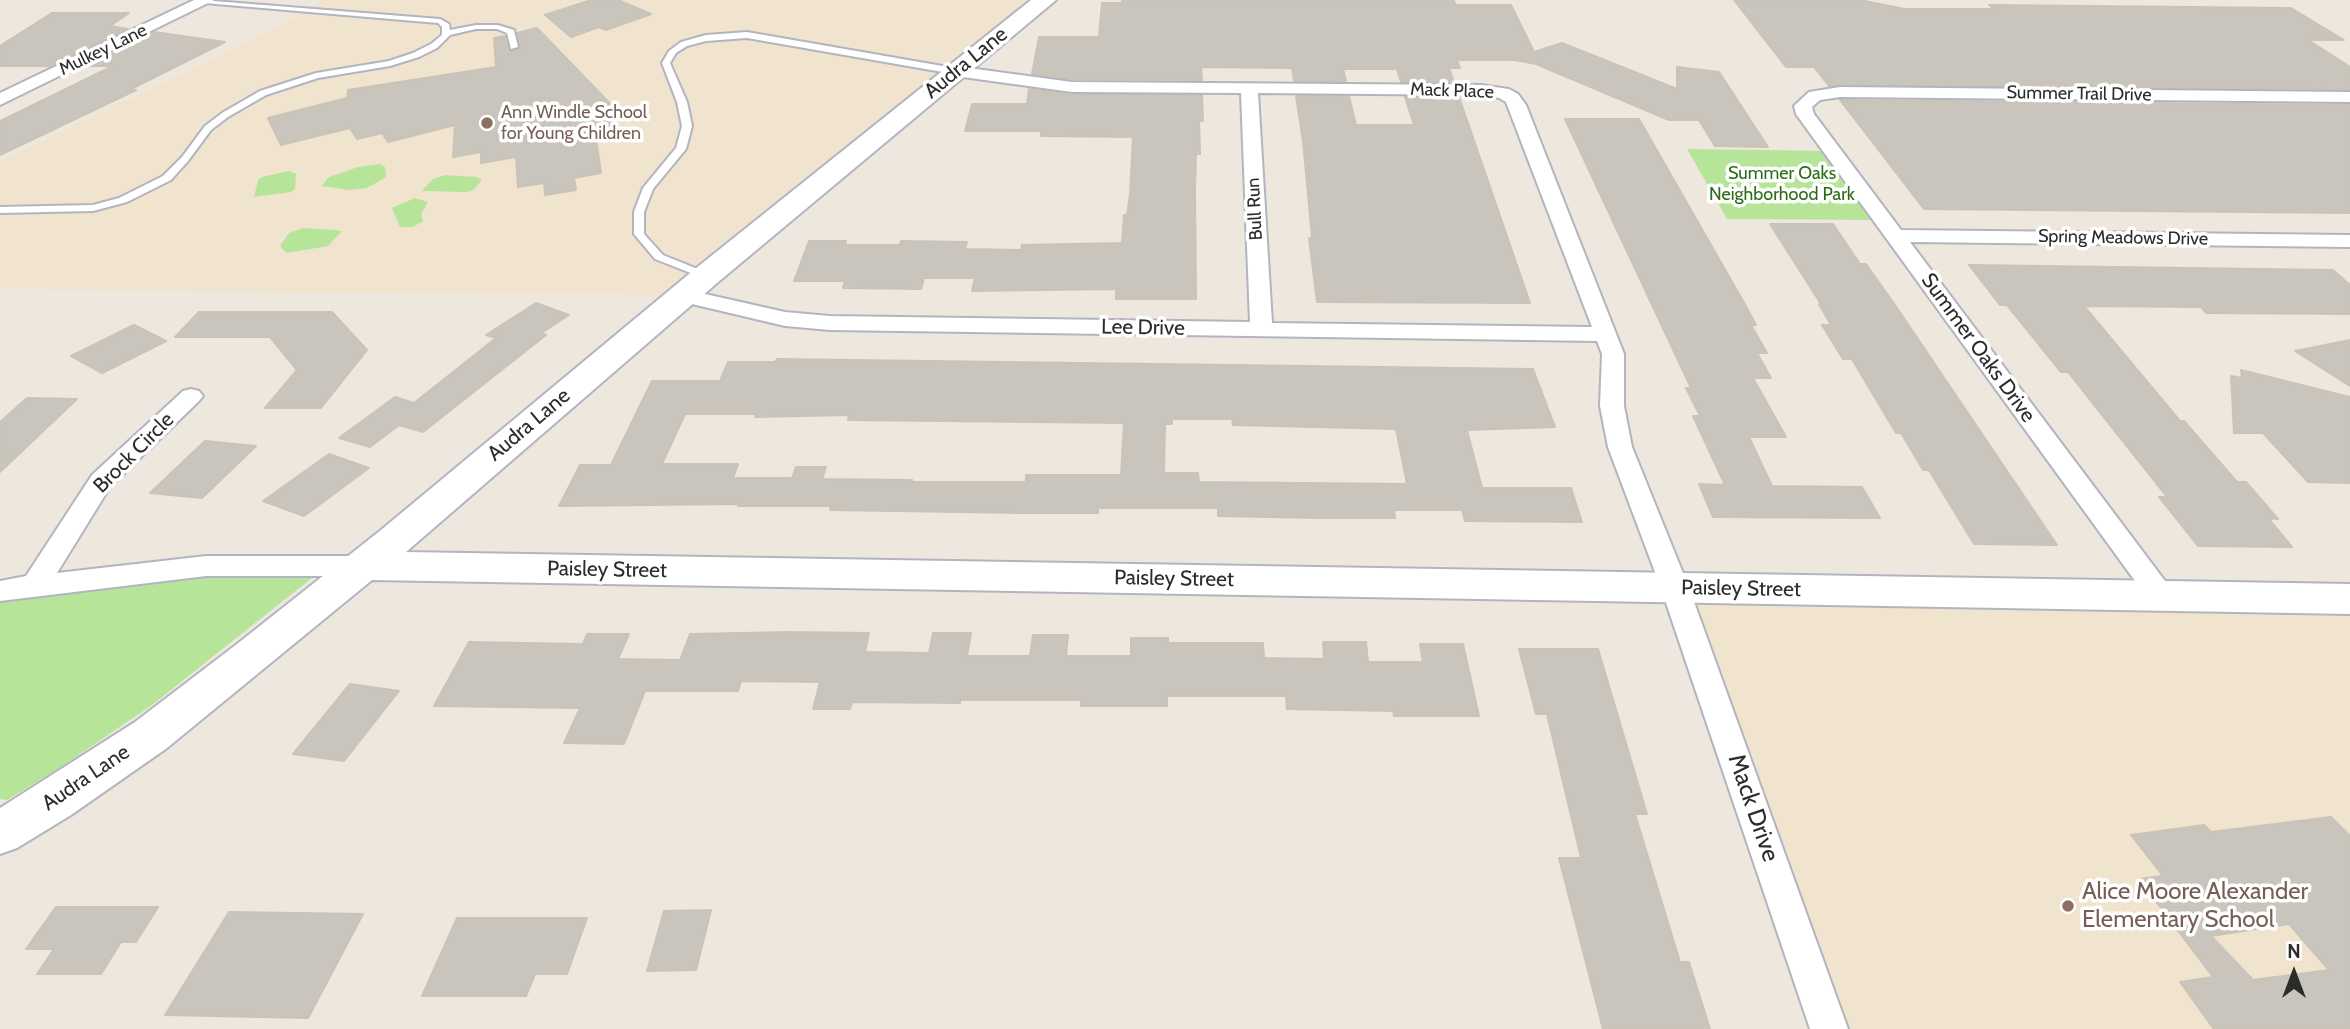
<!DOCTYPE html>
<html>
<head>
<meta charset="utf-8">
<style>
	body { margin:0 }
	#map { position:relative; width:2350px; height:1029px; overflow:hidden; background:#eee7de; font-family:Cabin,sans-serif }
	canvas { display:block }
	.north { position:absolute; left:2259px; top:938px; width:70px; height:70px; -webkit-text-stroke:5px #fff; paint-order:stroke; rotate:0deg; font-size:19px; font-weight:700; line-height:28px; text-align:center; color:#2c2c2c }
	.north::after { content:''; display:block; margin:auto; width:24px; height:32px; background:#2c2c2c; clip-path:polygon(50% 0,100% 100%,50% 72%,0 100%) }
</style>
</head>
<body>
<div id="map">
<canvas width="2350" height="1029"></canvas>
<div class="north">N</div>
</div>
<script>
const context = document.querySelector('canvas').getContext('2d');
context.lineJoin = 'round';
function paint(path, color) {
  context.fillStyle = color;
  context.fill(path, 'evenodd');
}
function shape(rows) {
  const path = new Path2D();
  for (const r of rows) {
    path.moveTo(r[0], r[1]);
    for (let i = 2; i < r.length; i += 2) path.lineTo(r[i], r[i + 1]);
  }
  return path;
}
function trace(path, color, width, dash) {
  context.strokeStyle = color;
  context.lineWidth = width;
  context.lineCap = dash ? 'butt' : 'round';
  context.setLineDash(dash || []);
  context.stroke(path);
}
function drawText(font, color, halo, rows, align = 'center') {
  context.font = font + ' Cabin,sans-serif';
  context.lineWidth = 7;
  context.setLineDash([]);
  context.textBaseline = 'middle';
  context.strokeStyle = halo;
  context.fillStyle = color;
  for (const [text, x, y, turn = 0] of rows) {
    context.save();
    context.translate(x, y);
    context.rotate((+turn || 0) * Math.PI / 180);
    context.textAlign = isNaN(turn) ? turn : align;
    if (halo) context.strokeText(text, 0, 0);
    context.fillText(text, 0, 0);
    context.restore();
  }
}
paint(shape([
	[323,0,1045,0,683,295,0,289,0,162,273,29],
	[1675,588,2350,599,2350,1029,1829,1029]
]), '#f0e4ce');
paint(shape([
	[1687,149,1832,151,1883,220,1727,219],
	[380,164,385,167,386,177,367,188,349,190,322,186,329,177,358,167],
	[289,171,296,174,295,189,291,192,254,197,258,180,262,177],
	[445,175,477,177,482,180,473,190,467,192,422,191,433,179],
	[415,198,428,202,421,214,423,221,413,227,400,227,392,208],
	[303,228,334,230,342,231,328,246,287,253,280,246,289,233],
	[327,566,152,705,61,767,7,800,0,799,0,591]
]), '#b6e59a');
const building = shape([
	[591,0,618,0,651,14,606,30,599,27,571,37,545,15,591,0],
	[1122,0,1454,1,1456,5,1511,5,1534,52,1562,43,1677,89,1677,67,1719,72,1768,147,1715,146,1699,120,1669,120,1536,64,1515,60,1457,60,1460,68,1449,68,1454,82,1401,82,1397,69,1343,69,1346,81,1294,81,1292,68,1201,67,1202,80,1072,79,1032,74,1039,37,1099,37,1102,3,1122,3,1122,0],
	[1734,0,1860,0,1904,9,1994,9,1989,5,2291,8,2344,40,2308,40,2350,67,2350,89,1829,86,1814,67,1786,67,1734,0],
	[52,13,129,13,110,26,128,29,49,66,0,66,0,46,52,13],
	[537,28,624,118,608,123,617,133,596,139,601,173,574,178,576,190,545,195,544,183,518,187,516,157,481,163,481,152,453,157,455,125,388,142,382,133,357,139,350,128,281,145,268,118,347,98,348,90,496,67,494,38,505,36,508,50,512,52,520,48,517,33,537,28],
	[154,32,225,42,131,89,136,90,0,155,0,121,113,66,84,66,154,32],
	[1029,89,1072,95,1202,95,1203,121,1199,121,1200,154,1196,154,1195,190,1196,299,1116,299,1116,289,972,291,975,278,924,278,921,289,843,288,845,281,794,281,809,241,846,241,845,245,900,245,901,241,967,242,965,249,1021,250,1022,245,1122,243,1124,215,1127,215,1130,195,1133,137,1041,136,1041,131,965,131,972,104,1027,104,1029,89],
	[1296,96,1349,96,1356,125,1414,125,1405,97,1459,97,1530,303,1317,302,1309,238,1312,238,1303,141,1296,96],
	[1840,100,2350,105,2350,213,1924,209,1840,100],
	[1565,119,1639,119,1743,301,1756,325,1751,325,1767,353,1757,353,1771,378,1753,378,1786,437,1749,437,1772,486,1862,487,1880,518,1713,517,1699,484,1725,485,1693,416,1700,416,1686,388,1691,388,1565,119],
	[1770,224,1833,224,1860,264,1866,264,1895,305,2057,545,1974,544,1929,470,1923,470,1901,433,1896,433,1852,359,1843,359,1822,325,1831,325,1819,304,1821,304,1770,224],
	[1969,265,2333,270,2350,285,2350,314,2206,313,2201,307,2084,306,2180,421,2184,421,2237,482,2246,482,2278,519,2268,518,2292,547,2198,546,2159,497,2167,497,2068,372,2061,372,2007,305,2000,305,1969,265],
	[536,303,569,315,541,333,546,335,423,432,399,425,370,447,339,438,395,397,414,403,496,338,486,335,536,303],
	[199,312,332,312,367,350,321,408,265,408,297,370,270,337,175,337,199,312],
	[134,325,166,341,102,373,71,356,134,325],
	[2350,340,2350,386,2295,351,2350,340],
	[777,359,1533,369,1555,427,1467,430,1482,488,1571,488,1582,522,1465,521,1462,510,1394,510,1395,518,1318,518,1218,516,1218,508,1098,508,1098,513,1022,513,830,510,831,506,738,506,739,504,559,506,580,465,611,465,652,381,720,381,728,362,775,362,777,359],
	[685,414,756,414,755,417,849,415,848,420,1124,423,1121,475,1026,475,1026,482,911,482,912,480,822,479,826,467,796,467,792,478,733,478,738,464,662,464,685,414],
	[1172,419,1232,419,1233,425,1396,429,1407,484,1199,482,1198,473,1164,473,1165,424,1172,424,1172,419],
	[2241,370,2350,397,2350,483,2308,482,2263,433,2234,433,2231,376,2242,378,2241,370],
	[27,398,77,399,0,472,0,422,27,398],
	[205,441,256,446,202,498,150,493,205,441],
	[329,454,369,468,304,516,263,501,329,454],
	[792,632,869,633,865,652,929,653,933,633,971,633,967,656,1030,656,1033,635,1068,635,1066,656,1131,656,1131,638,1168,638,1168,643,1263,643,1264,658,1324,659,1323,642,1366,642,1368,662,1423,662,1420,644,1463,644,1479,716,1394,716,1393,711,1287,709,1286,696,1167,696,1167,706,1081,706,1081,700,960,700,960,703,852,702,850,709,813,709,820,682,741,681,738,691,645,691,624,744,564,743,580,708,434,706,469,642,583,644,587,634,629,634,618,659,680,660,690,634,792,632],
	[1519,649,1598,649,1647,814,1635,814,1680,962,1689,962,1710,1029,1603,1029,1559,858,1581,858,1547,714,1536,714,1519,649],
	[350,684,399,691,344,761,293,754,350,684],
	[2331,817,2350,836,2350,1029,2214,1029,2180,982,2213,977,2139,879,2163,876,2131,835,2204,825,2211,832,2331,817],
	[2289,924,2329,970,2253,980,2211,936,2289,924],
	[56,907,158,907,136,942,121,942,101,974,37,974,54,949,26,949,56,907],
	[711,910,696,970,647,971,664,911,711,910],
	[229,912,363,914,308,1018,165,1015,229,912],
	[457,918,587,918,567,974,535,974,526,996,422,996,457,918]
]);
paint(building, '#c9c5bd');
trace(building, '#cac3b8', 2);
const lane = shape([
	[201,0,440,19,449,24,450,30,476,25,498,25,514,30,518,47,511,49,507,33,497,29,476,29,450,35,437,48,419,57,390,66,318,78,266,95,228,117,211,130,188,161,171,180,127,202,93,211,0,213,0,207,93,205,119,198,163,176,182,157,205,126,222,113,260,91,316,73,389,61,413,53,431,44,442,35,442,27,438,23,204,3,201,0],
	[747,32,954,68,958,71,954,74,747,38,706,41,687,46,676,53,670,63,687,102,692,126,686,149,653,189,644,212,644,234,663,255,710,274,712,276,706,279,655,259,634,234,634,212,643,188,676,148,682,126,677,102,662,63,669,51,681,42,706,35,747,32]
]);
const street = shape([
	[194,0,214,0,0,105,0,93,194,0],
	[954,66,1072,82,1481,85,1509,89,1518,94,1526,105,1624,354,1624,406,1632,447,1689,588,1848,1029,1810,1029,1661,588,1608,447,1600,406,1602,354,1597,341,830,330,785,326,675,300,672,295,675,290,683,289,785,312,830,316,1250,322,1241,93,1072,92,948,75,946,71,954,66],
	[1258,93,1481,95,1499,98,1506,102,1592,327,1272,323,1258,93],
	[1840,87,2350,92,2350,102,1840,97,1820,100,1812,107,1814,114,1901,230,2350,235,2350,247,1910,242,2171,589,2175,596,2171,603,2161,606,2151,603,1796,114,1794,106,1809,92,1840,87],
	[191,389,199,391,203,396,199,401,110,487,57,573,206,556,363,556,373,559,377,566,373,573,363,576,206,576,0,601,0,581,26,576,92,475,183,391,191,389]
]);
const secondary = shape([
	[1031,0,1056,0,717,283,406,552,2350,584,2350,614,372,580,167,748,71,815,17,848,0,854,0,808,135,722,237,644,381,530,695,269,1031,0]
]);
trace(lane, '#b2b5c0', 4);
trace(street, '#b2b5c0', 4);
trace(secondary, '#b2b5c0', 4);
paint(lane, '#fff');
paint(street, '#fff');
paint(secondary, '#fff');
for (const [x, y, r, color] of [
	[487,123,7,"#8d6e63"],
	[2068,906,7,"#8d6e63"]
]) {
  const dot = new Path2D();
  dot.arc(x, y, r, 0, 2 * Math.PI);
  context.fillStyle = color;
  context.fill(dot);
  trace(dot, '#fff', 2.5);
}
drawText('18px', '#2c2c2c', '#fff', [
	["Mulkey Lane",103,50,-26],
	["Mack Place",1452,91,2],
	["Summer Trail Drive",2079,94,1],
	["Bull Run",1255,209,-93],
	["Spring Meadows Drive",2123,238,1]
]);
drawText('18px', '#785e54', '#fff', [
	["Ann Windle School",501,113],
	["for Young Children",501,134]
], 'left');
drawText('18px', '#2c6c19', '#fff', [
	["Summer Oaks",1782,174],
	["Neighborhood Park",1782,195]
]);
drawText('21px', '#2c2c2c', '#fff', [
	["Audra Lane",966,63,-39],
	["Lee Drive",1143,328,1],
	["Summer Oaks Drive",1978,348,54],
	["Audra Lane",529,425,-40],
	["Brock Circle",134,453,-45],
	["Paisley Street",607,570,1],
	["Paisley Street",1174,579,1],
	["Paisley Street",1741,589,1],
	["Audra Lane",86,778,-34]
]);
drawText('24px', '#2c2c2c', '#fff', [
	["Mack Drive",1753,808,71]
]);
drawText('24px', '#785e54', '#fff', [
	["Alice Moore Alexander",2082,892],
	["Elementary School",2082,920]
], 'left');
</script>
</body>
</html>
